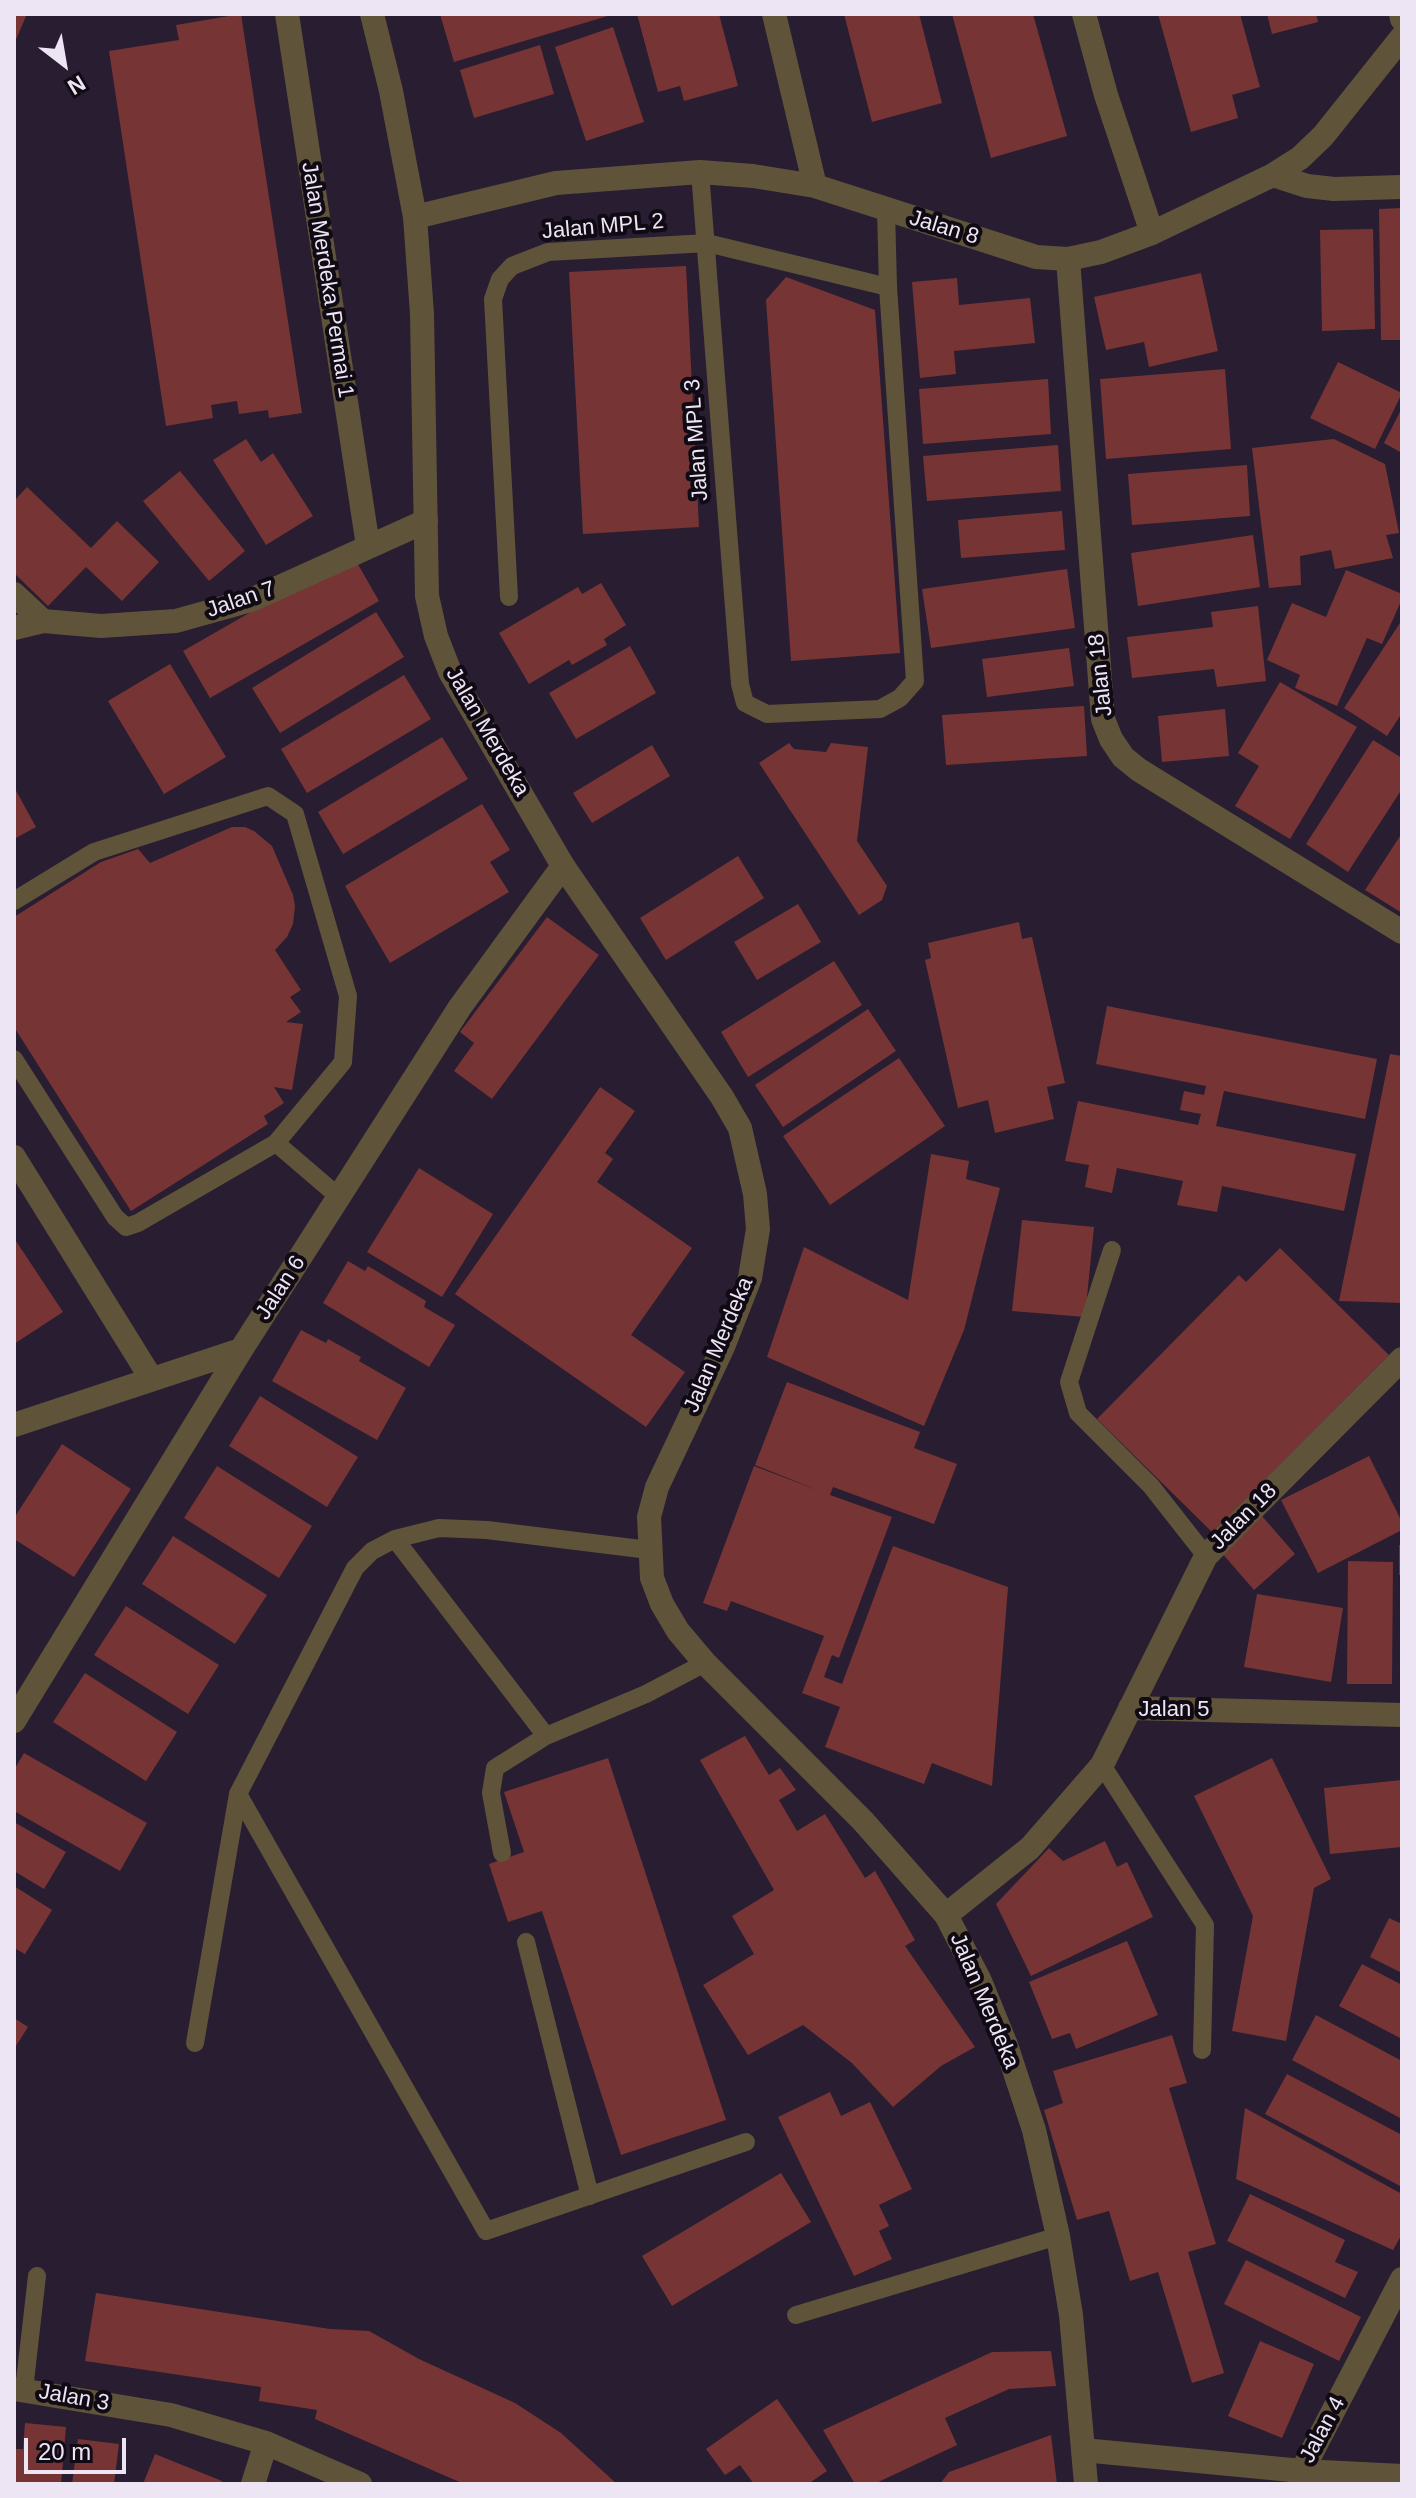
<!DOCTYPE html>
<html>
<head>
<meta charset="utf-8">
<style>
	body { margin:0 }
	#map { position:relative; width:1416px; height:2498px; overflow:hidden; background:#291d32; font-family:Arial,sans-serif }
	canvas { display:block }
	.frame { position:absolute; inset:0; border:16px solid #ede5f3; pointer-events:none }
	.north { position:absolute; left:24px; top:24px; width:80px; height:80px; -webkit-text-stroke:6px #0f0a13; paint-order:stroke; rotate:149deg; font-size:22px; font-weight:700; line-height:32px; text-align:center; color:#ede5f3 }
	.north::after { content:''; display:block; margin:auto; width:28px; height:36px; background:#ede5f3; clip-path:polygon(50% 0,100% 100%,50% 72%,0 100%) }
	.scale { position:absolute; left:24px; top:2438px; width:102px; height:36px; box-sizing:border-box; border:4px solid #ede5f3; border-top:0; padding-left:10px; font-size:24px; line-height:28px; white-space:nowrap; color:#ede5f3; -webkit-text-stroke:6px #0f0a13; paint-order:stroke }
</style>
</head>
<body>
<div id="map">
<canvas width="1416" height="2498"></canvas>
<div class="frame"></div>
<div class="north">N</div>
<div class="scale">20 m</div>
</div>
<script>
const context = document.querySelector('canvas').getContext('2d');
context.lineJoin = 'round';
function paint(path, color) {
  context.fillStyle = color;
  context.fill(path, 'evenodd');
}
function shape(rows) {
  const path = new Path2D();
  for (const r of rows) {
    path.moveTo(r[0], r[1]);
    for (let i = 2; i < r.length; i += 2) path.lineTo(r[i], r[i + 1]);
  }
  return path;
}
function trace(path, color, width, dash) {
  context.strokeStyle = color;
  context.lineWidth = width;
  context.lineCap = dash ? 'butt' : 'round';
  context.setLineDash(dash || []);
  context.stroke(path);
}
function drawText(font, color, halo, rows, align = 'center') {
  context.font = font + ' Arial,sans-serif';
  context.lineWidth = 8;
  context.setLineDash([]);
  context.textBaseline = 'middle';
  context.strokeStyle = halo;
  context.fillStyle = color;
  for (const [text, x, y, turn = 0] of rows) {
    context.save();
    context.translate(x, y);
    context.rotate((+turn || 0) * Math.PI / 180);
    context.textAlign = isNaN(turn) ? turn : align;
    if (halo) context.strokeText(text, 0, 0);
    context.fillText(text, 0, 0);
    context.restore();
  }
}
paint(shape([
	[14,14,27,14,14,44],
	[241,14,302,413,269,418,268,410,239,414,237,401,211,405,213,418,166,426,109,51,179,40,176,25],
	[440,14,611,14,611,15,454,62],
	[637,14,719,14,738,86,684,101,680,86,658,92],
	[844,14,919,14,942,103,872,122],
	[952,14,1033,14,1067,136,991,158],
	[1158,14,1240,14,1260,87,1232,95,1238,118,1191,132],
	[1267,14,1316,14,1318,22,1272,34],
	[613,27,644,122,586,141,555,47],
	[540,45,554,94,474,118,460,70],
	[1402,208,1402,340,1381,340,1379,209],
	[1373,229,1375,329,1322,331,1320,230],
	[686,266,699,527,583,534,569,272],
	[1201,273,1218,351,1149,367,1144,342,1106,350,1094,297],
	[786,277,875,310,900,653,791,661,766,300],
	[957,278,959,305,1030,298,1035,343,954,351,956,374,920,378,912,282],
	[1338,362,1402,393,1375,449,1310,418],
	[1225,369,1231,449,1106,459,1100,379],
	[1048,379,1051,434,923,444,919,389],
	[1402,408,1402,453,1384,443],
	[246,439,261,462,273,453,313,516,266,545,213,460],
	[1334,439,1385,464,1399,533,1386,535,1393,558,1335,569,1331,550,1300,556,1301,585,1269,588,1252,448],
	[1058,445,1061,491,927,501,923,456],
	[1247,465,1250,516,1132,525,1128,474],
	[180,471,245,551,209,581,143,501],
	[27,487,91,548,117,521,159,562,122,601,86,567,48,606,14,573,14,501],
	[1062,511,1065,550,961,558,958,520],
	[1253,535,1260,587,1138,606,1131,553],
	[352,554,379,601,210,698,183,651],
	[1067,569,1075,628,931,648,922,589],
	[1346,570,1402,594,1402,599,1382,644,1367,638,1337,706,1295,688,1300,675,1267,660,1292,603,1326,617],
	[601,583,626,625,604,639,607,645,572,665,569,660,529,684,499,633,578,587,582,594],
	[1258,606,1266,681,1217,687,1214,669,1132,678,1127,637,1213,627,1211,612],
	[376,612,404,657,280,733,252,688],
	[1402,620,1402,713,1387,736,1344,708],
	[630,646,656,693,576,739,549,693],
	[1069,648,1074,686,987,697,982,659],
	[170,664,226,757,164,794,108,701],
	[404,675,431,719,307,793,281,749],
	[1280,682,1357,727,1290,839,1235,806,1259,766,1238,753],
	[1084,706,1087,756,946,765,942,715],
	[1225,709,1229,756,1162,762,1158,716],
	[442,737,468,779,343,854,318,812],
	[1373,740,1402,758,1402,789,1348,872,1306,844],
	[789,743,794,749,826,752,831,743,868,747,857,841,887,886,882,900,859,915,759,763],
	[652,745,670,776,592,823,573,793],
	[14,787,36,827,14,839],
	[482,804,510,850,490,862,509,892,390,963,345,886],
	[232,827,245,827,254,831,272,846,293,895,295,906,293,924,287,937,275,950,301,990,290,997,301,1012,286,1022,303,1024,292,1090,274,1087,284,1103,264,1116,268,1124,131,1211,14,1027,14,917,101,862,138,849,150,863],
	[1402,833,1402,913,1365,890],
	[738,856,764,898,666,960,640,918],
	[798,904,821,942,757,980,734,942],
	[547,917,599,955,492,1099,454,1071,474,1043,460,1032],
	[1019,922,1022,939,1032,937,1065,1083,1047,1087,1054,1119,995,1133,988,1100,958,1108,925,960,931,958,928,943],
	[834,961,862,1005,748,1077,721,1032],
	[1107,1006,1377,1059,1365,1119,1224,1091,1216,1126,1356,1154,1344,1211,1222,1186,1217,1212,1177,1205,1183,1181,1117,1168,1112,1193,1085,1187,1089,1165,1065,1161,1078,1101,1198,1125,1201,1114,1180,1110,1184,1091,1204,1095,1206,1086,1096,1064],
	[868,1009,896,1051,783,1127,755,1085],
	[1390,1054,1402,1056,1402,1303,1339,1301],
	[899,1058,945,1126,830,1205,783,1136],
	[600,1087,635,1111,605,1153,613,1159,597,1182,692,1248,631,1335,685,1372,646,1427,455,1294],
	[931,1154,969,1161,966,1179,1000,1188,964,1330,924,1426,767,1357,804,1247,908,1300],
	[419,1168,493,1214,442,1297,367,1252],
	[1022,1220,1094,1227,1085,1317,1012,1311],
	[14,1238,63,1312,14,1344],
	[1280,1248,1389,1355,1213,1533,1097,1419,1239,1275,1246,1282],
	[348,1261,365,1271,368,1266,426,1301,424,1307,455,1325,429,1367,323,1303],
	[301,1330,326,1343,328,1339,361,1357,359,1361,406,1388,377,1440,272,1381],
	[787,1382,920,1432,914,1448,957,1464,934,1524,833,1487,830,1495,892,1517,839,1658,832,1655,824,1677,842,1684,893,1546,1008,1587,992,1786,932,1763,924,1784,825,1747,840,1707,802,1693,824,1636,731,1601,727,1611,703,1603,754,1466,820,1491,755,1465],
	[260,1396,358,1457,327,1507,229,1446],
	[62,1444,131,1489,74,1577,14,1539,14,1518],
	[1369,1456,1402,1522,1402,1530,1318,1573,1281,1500],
	[217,1466,312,1526,279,1578,184,1518],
	[1262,1516,1295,1554,1254,1590,1221,1552],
	[173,1536,267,1595,235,1644,142,1584],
	[1399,1545,1402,1545,1402,1575,1399,1575],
	[1348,1561,1393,1562,1392,1684,1347,1684],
	[1257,1594,1343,1608,1331,1682,1244,1667],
	[126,1606,219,1665,188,1714,94,1655],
	[85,1673,177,1732,146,1781,53,1722],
	[745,1736,769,1775,780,1768,796,1790,779,1800,797,1831,825,1814,865,1878,875,1871,915,1940,905,1946,975,2047,941,2066,893,2107,852,2063,803,2025,748,2055,703,1985,754,1954,732,1916,774,1890,700,1760],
	[24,1753,147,1823,120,1871,14,1811,14,1770],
	[608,1758,726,2120,621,2155,542,1911,508,1922,489,1864,524,1852,504,1792],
	[1272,1758,1331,1879,1314,1888,1286,2041,1232,2031,1253,1916,1194,1796],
	[1402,1780,1402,1847,1330,1854,1324,1788],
	[14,1822,66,1852,44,1889,14,1871],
	[1105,1841,1117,1867,1127,1862,1153,1917,1031,1976,996,1904,1049,1848,1063,1861],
	[14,1886,52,1910,25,1954,14,1948],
	[1389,1918,1402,1924,1402,1973,1370,1957],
	[1127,1941,1158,2015,1076,2049,1070,2033,1052,2039,1029,1982],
	[1362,1964,1402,1985,1402,2039,1339,2006],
	[1316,2015,1402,2061,1402,2119,1292,2060],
	[14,2018,28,2027,14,2049],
	[1172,2035,1187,2083,1169,2088,1216,2244,1188,2252,1224,2373,1192,2383,1158,2272,1130,2281,1109,2211,1077,2220,1044,2110,1063,2103,1053,2071],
	[1287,2074,1402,2135,1402,2187,1265,2114],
	[830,2092,841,2116,870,2102,912,2189,879,2205,889,2226,879,2231,892,2259,854,2276,778,2117],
	[1245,2108,1402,2194,1402,2234,1393,2250,1236,2179],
	[781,2173,811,2222,672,2306,642,2256],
	[1250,2194,1345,2240,1335,2262,1358,2272,1345,2298,1227,2241],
	[1246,2260,1361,2317,1339,2361,1224,2304],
	[96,2293,330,2329,369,2331,419,2359,515,2403,561,2433,617,2484,464,2484,315,2419,317,2410,259,2401,261,2387,85,2361],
	[1260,2341,1314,2364,1282,2438,1228,2416],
	[1051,2351,1056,2386,1009,2389,945,2418,957,2445,874,2484,855,2484,823,2430,992,2352],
	[777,2399,827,2471,808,2484,754,2484,740,2465,725,2475,706,2449],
	[25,2423,66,2427,61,2484,14,2484,14,2449,23,2449],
	[1051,2435,1057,2484,940,2484,949,2472],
	[78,2439,119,2444,114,2484,72,2484],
	[155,2454,222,2481,221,2484,143,2484]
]), '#763534');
trace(shape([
	[700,172,740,684,745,703,767,714,880,709,900,698,915,681,888,287,886,210],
	[509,597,493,299,500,279,512,266,548,252,707,243,888,287],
	[14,901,94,852,268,796,295,814,348,996,343,1062,276,1143,138,1223,126,1227,115,1217,14,1059],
	[276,1143,339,1197],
	[1112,1250,1069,1382,1078,1413,1151,1486,1206,1556],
	[395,1539,546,1736],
	[1102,1765,1205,1925,1202,2050],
	[238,1794,486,2231,746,2142],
	[502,1853,491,1793,495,1768,546,1736,646,1694,705,1663],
	[526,1942,590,2196],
	[195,2043,238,1794,355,1568,372,1551,395,1539,439,1528,487,1530,649,1550],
	[796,2315,1058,2236],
	[24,2390,37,2276]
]), '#5f543a', 18);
trace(shape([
	[287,14,368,546],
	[774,14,815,186],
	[1084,14,1106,95,1152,233],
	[1401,14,1402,19],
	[1273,175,1307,186,1334,189,1402,187],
	[415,217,556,183,700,172,753,176,815,186,1036,257,1068,259,1101,252,1152,233,1273,175,1300,158,1323,136,1402,37],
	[1068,259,1103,719,1111,739,1123,757,1139,770,1402,932],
	[14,594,43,621,101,626,176,621,251,600,426,521],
	[14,628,43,621],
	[14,1157,151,1378],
	[14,1425,241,1350],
	[1130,1708,1402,1715],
	[14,1721,241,1350,460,1007,563,866],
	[946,1915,1030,1848,1102,1765,1206,1556,1402,1359],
	[14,2389,171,2415,266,2443,360,2484],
	[1083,2450,1302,2471,1402,2476],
	[1302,2471,1402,2279],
	[253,2484,266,2443]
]), '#5f543a', 24);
trace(shape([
	[372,14,391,91,415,217,422,314,427,596,436,636,450,672,563,866,722,1097,740,1128,755,1194,758,1229,750,1278,723,1347,657,1487,649,1517,652,1578,662,1604,678,1631,705,1663,863,1821,946,1915,980,1981,1006,2045,1034,2130,1058,2236,1071,2315,1086,2484]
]), '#5f543a', 24);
drawText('22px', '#ede5f3', '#0f0a13', [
	["Jalan MPL 2",603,227,-5],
	["Jalan 8",944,228,17],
	["Jalan Merdeka Permai 1",327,280,81],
	["Jalan MPL 3",697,440,-94],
	["Jalan 7",241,600,-19],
	["Jalan 18",1101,675,-96],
	["Jalan Merdeka",487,732,60],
	["Jalan 6",281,1288,-57],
	["Jalan Merdeka",719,1345,-67],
	["Jalan 18",1244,1517,-45],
	["Jalan 5",1174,1710],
	["Jalan Merdeka",984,2001,67],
	["Jalan 3",74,2398,10],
	["Jalan 4",1323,2430,-62]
]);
</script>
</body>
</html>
